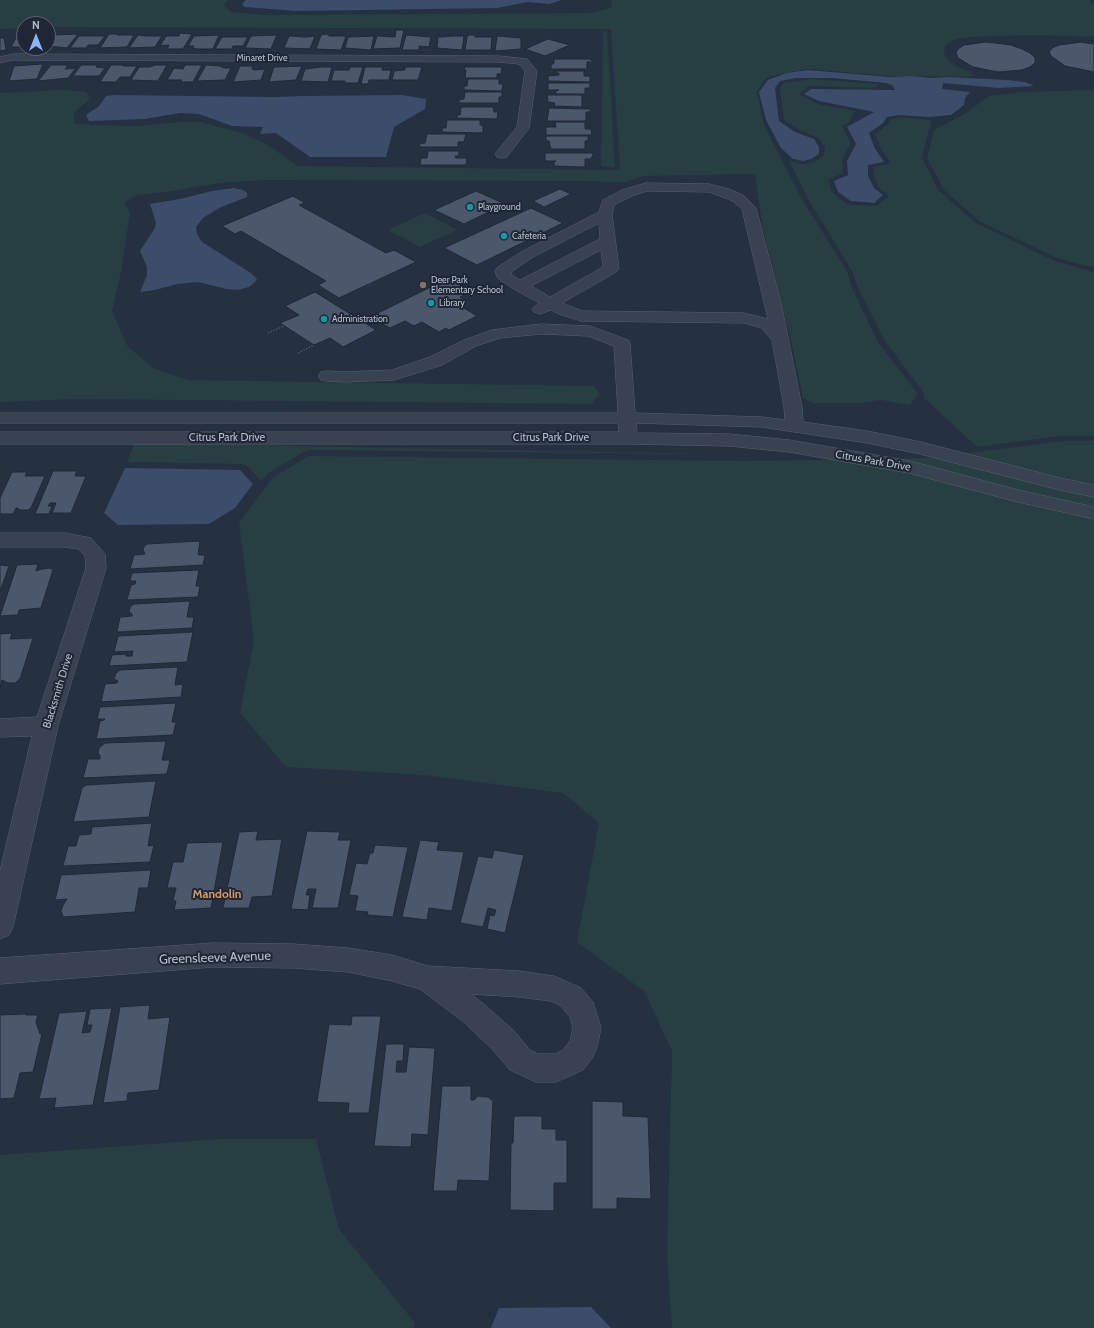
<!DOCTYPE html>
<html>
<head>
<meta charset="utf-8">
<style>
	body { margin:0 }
	#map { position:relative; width:1094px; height:1328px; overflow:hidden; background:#253041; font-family:Cabin,sans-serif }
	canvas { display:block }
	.north { position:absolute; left:16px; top:16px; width:40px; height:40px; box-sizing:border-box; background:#1e2736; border:1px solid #5b6372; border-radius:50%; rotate:0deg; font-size:11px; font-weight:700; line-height:16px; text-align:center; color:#b6becb }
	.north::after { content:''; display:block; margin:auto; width:14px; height:18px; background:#8db4f9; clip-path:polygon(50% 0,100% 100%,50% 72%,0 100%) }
</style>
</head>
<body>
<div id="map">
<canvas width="1094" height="1328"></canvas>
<div class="north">N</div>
</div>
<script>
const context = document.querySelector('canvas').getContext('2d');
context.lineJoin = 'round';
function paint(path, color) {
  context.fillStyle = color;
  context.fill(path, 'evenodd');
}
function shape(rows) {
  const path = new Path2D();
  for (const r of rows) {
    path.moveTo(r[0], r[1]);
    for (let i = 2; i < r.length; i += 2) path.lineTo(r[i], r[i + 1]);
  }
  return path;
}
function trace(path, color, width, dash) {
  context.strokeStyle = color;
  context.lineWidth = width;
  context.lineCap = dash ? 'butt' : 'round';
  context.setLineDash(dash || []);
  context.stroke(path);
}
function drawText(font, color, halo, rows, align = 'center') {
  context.font = font + ' Cabin,sans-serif';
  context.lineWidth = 4;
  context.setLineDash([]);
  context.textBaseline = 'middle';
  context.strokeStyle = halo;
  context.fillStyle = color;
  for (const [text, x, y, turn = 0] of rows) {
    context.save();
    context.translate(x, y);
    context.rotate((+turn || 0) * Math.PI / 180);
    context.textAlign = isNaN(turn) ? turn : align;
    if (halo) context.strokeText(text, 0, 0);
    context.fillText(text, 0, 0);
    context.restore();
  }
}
paint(shape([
	[0,0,228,0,224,5,232,12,264,15,591,13,611,8,612,0,1090,0,1094,5,1094,37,1032,35,971,37,956,39,946,45,944,50,945,56,950,62,958,67,972,72,973,76,888,76,809,69,784,73,766,78,757,92,764,125,803,201,847,271,852,288,878,342,918,394,910,405,881,400,862,403,813,403,803,398,792,345,762,224,755,174,643,176,627,182,611,182,585,181,267,180,219,183,166,192,138,195,125,203,130,213,121,272,112,311,128,347,155,369,188,380,594,386,600,394,591,404,78,399,0,402,0,93,61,90,86,92,90,99,74,113,74,123,93,125,137,126,179,122,201,122,242,133,265,143,298,166,614,170,620,168,611,29,48,27,48,24,24,24,24,28,0,29],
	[603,31,607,31,615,167,613,167,601,166],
	[811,79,879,84,875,88,809,86,799,94,818,104,855,111,849,122,842,126,851,143,842,160,843,173,828,180,832,192,847,204,877,206,888,197,887,194,879,188,874,176,874,167,888,164,890,162,880,147,875,134,887,125,891,119,900,117,930,120,931,127,929,129,922,158,939,191,976,223,1055,261,1094,272,1094,436,1059,436,977,447,924,398,924,393,885,341,858,288,852,271,809,201,789,161,804,164,815,162,824,155,825,148,818,138,799,130,784,120,780,88,784,83],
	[1094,90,1094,268,1057,258,979,221,944,190,927,158,934,130,966,113,989,96,1022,92],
	[425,213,457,230,420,247,388,230],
	[1063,441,1094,441,1094,1328,672,1328,667,1254,672,1051,644,991,577,942,599,823,563,793,424,775,286,767,240,713,254,640,239,523,273,477,309,456,745,461,928,458],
	[134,444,196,444,767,455,310,450,304,452,269,473,261,481,247,466,242,464,127,462],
	[219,1139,316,1139,339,1229,415,1323,414,1328,0,1328,0,1155]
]), '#273e42');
paint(shape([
	[246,0,562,0,549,4,528,2,497,8,296,11,245,7,242,4],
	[808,70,890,77,911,76,932,78,949,77,1007,80,1025,82,1034,86,998,88,943,83,942,89,970,92,965,98,964,105,951,115,928,117,899,115,887,117,883,123,869,133,874,147,884,162,868,165,868,176,874,188,883,195,874,203,851,201,838,192,834,181,848,175,847,161,856,144,847,127,874,112,819,101,804,94,811,89,895,90,892,85,886,83,832,78,796,78,780,81,775,88,779,121,795,132,814,139,819,147,819,154,811,159,803,161,793,159,781,148,766,120,759,92,768,80,786,73],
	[114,95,275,97,302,96,402,95,426,99,425,109,394,127,386,157,310,157,276,133,260,134,263,127,232,126,199,114,180,113,144,119,89,121,86,115,99,106,106,96],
	[234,188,243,190,247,193,247,197,219,208,203,218,196,227,197,234,202,242,251,273,257,279,255,282,249,287,238,290,227,289,198,282,177,284,155,290,140,292,147,275,147,267,140,251,155,228,156,223,150,204,180,199,212,191],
	[125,468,240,470,253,484,235,508,209,524,118,525,104,513],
	[591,1307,611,1328,491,1328,499,1308]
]), '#3b4d6a');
const building = shape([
	[396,30,404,30,400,48,373,49,377,36,395,37,396,30],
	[180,33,192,34,183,49,167,49,169,45,160,46,166,36,179,36,180,33],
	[78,34,67,48,48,46,48,39,52,35,78,34],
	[109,34,118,34,117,35,134,35,127,47,100,48,109,34],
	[328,34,329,36,346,36,341,50,316,49,321,35,328,34],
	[24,35,24,48,30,48,21,48,22,47,11,47,17,36,24,35],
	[138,35,145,36,162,36,155,47,129,48,138,35],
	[219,35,213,49,197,49,193,48,194,46,188,46,194,36,219,35],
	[277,35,271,49,245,48,251,36,277,35],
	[406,35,431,37,429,47,419,46,419,50,402,50,406,35],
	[469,35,474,35,475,37,492,37,491,50,465,50,467,37,469,35],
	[79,36,105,36,98,45,88,45,86,48,70,48,79,36],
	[289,36,306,37,315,36,310,49,284,48,289,36],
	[374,36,371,50,345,48,348,37,374,36],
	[456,36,464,36,462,50,437,48,438,37,456,36],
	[497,36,521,38,521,49,495,51,497,36],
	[222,37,248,37,243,46,233,46,232,49,215,49,222,37],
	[0,38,4,38,6,50,0,51,0,38],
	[548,39,570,45,545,56,525,49,548,39],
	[986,42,1011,45,1022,49,1030,53,1035,58,1035,63,1030,67,1022,70,998,72,973,67,958,58,956,53,958,49,964,45,986,42],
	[1081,42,1094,44,1094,72,1065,66,1051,56,1049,52,1052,48,1059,45,1081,42],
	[554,59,590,59,593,62,587,62,587,69,551,69,551,65,554,63,554,59],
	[43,64,37,79,9,81,14,66,43,64],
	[51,65,68,65,65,69,76,68,68,78,38,81,51,65],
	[81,65,97,65,96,67,105,68,99,76,73,76,81,65],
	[111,65,123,65,123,66,137,66,130,77,120,77,116,82,100,82,111,65],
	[155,65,167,65,158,81,131,80,139,67,150,67,155,65],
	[185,65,202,65,193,82,180,82,182,80,167,80,174,68,183,69,185,65],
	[206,65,220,66,224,68,231,68,225,80,197,81,206,65],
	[240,66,253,66,252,69,255,70,265,69,261,80,233,82,240,66],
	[302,66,296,80,269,82,274,67,302,66],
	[321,67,332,67,328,82,301,81,305,69,321,67],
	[350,67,363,67,358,83,345,83,345,81,331,81,334,70,349,70,350,67],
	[365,67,383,67,382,70,391,70,389,80,369,80,368,84,361,84,365,67],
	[405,67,422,67,418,80,392,80,394,71,405,70,405,67],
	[465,67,502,67,501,74,497,74,497,78,465,78,466,70,464,70,465,67],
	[556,71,584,71,584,76,590,76,590,82,548,81,548,76,559,75,559,73,556,73,556,71],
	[468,79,499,79,499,84,503,84,502,91,464,90,464,86,467,86,468,79],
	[548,83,590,83,590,88,585,88,585,94,556,94,556,90,559,90,548,90,548,83],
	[465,92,502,92,502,97,499,97,499,103,460,103,458,100,464,99,465,92],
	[547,95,582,95,582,107,554,106,555,103,548,102,547,95],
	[461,107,493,107,494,112,498,112,497,119,457,118,457,115,460,115,461,107],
	[549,108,589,109,591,110,589,112,586,112,586,121,547,121,549,108],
	[447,120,480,120,480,125,483,125,483,133,442,132,442,128,446,128,447,120],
	[555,122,585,122,585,129,591,129,592,135,546,135,546,127,556,127,555,122],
	[427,134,466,134,464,142,458,142,458,147,420,147,419,144,425,143,427,134],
	[546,136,588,136,588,141,585,141,585,149,551,149,549,141,546,141,546,136],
	[428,151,459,151,459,156,455,156,456,158,467,158,466,165,420,165,421,158,427,158,428,151],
	[545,153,593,153,593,157,591,157,592,159,585,159,585,167,554,166,554,162,556,161,545,161,545,153],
	[560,189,571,194,544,207,533,201,560,189],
	[476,191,505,204,464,224,434,210,476,191],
	[293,196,305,203,299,205,386,253,394,250,416,262,339,298,318,285,326,281,241,231,235,234,222,226,293,196],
	[531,208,563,223,477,265,444,248,531,208],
	[449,278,472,291,460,297,467,301,459,305,477,316,449,330,446,328,439,332,422,322,414,326,405,321,390,328,370,317,449,278],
	[315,292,376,330,343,347,330,338,314,345,280,323,299,315,285,306,315,292],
	[53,471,77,471,75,476,86,476,71,513,52,513,56,503,50,503,48,506,52,506,49,514,35,514,53,471],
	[12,472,27,472,25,476,45,476,31,508,28,510,19,510,18,508,16,508,13,514,0,514,0,498,12,472],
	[200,541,198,555,205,555,203,565,130,569,134,555,145,554,143,550,144,547,147,544,200,541],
	[38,564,36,571,42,569,50,568,53,570,41,608,19,610,18,615,0,616,17,565,38,564],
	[0,565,9,566,0,592,0,565],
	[199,570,196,586,200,586,198,597,127,600,131,585,135,584,136,581,130,581,132,573,199,570],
	[190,601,187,617,194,617,192,628,117,632,120,617,132,616,132,614,129,612,130,607,134,604,190,601],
	[193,632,187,662,109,666,112,655,126,654,126,656,132,656,133,651,114,652,118,636,193,632],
	[12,633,10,639,33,638,20,679,15,683,8,683,2,680,0,688,0,634,12,633],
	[178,667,175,685,183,684,181,697,101,702,105,684,117,683,118,681,114,679,116,673,120,670,178,667],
	[176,703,172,722,176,722,173,735,96,739,100,721,104,720,105,719,97,719,100,707,176,703],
	[166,741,162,760,170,760,167,774,83,778,88,759,100,759,100,756,98,753,99,748,105,743,166,741],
	[156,781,149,817,73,822,82,788,86,785,156,781],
	[152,823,148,846,154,845,150,862,63,866,68,846,76,846,79,835,91,834,92,827,152,823],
	[258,831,256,840,282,839,272,896,252,897,249,908,223,908,239,832,258,831],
	[307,831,340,832,338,840,351,840,338,908,312,908,316,889,308,889,306,895,310,895,308,910,291,909,307,831],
	[420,840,439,842,437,850,464,852,452,911,429,908,427,920,402,917,420,840],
	[223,842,211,908,174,910,176,901,173,901,176,888,167,888,173,862,183,862,187,843,223,842],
	[375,845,408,847,393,917,367,915,368,912,355,911,358,896,349,895,356,863,367,864,370,853,373,853,375,845],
	[494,850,524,855,505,933,487,929,490,915,494,916,496,910,488,908,483,927,460,923,478,856,492,858,494,850],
	[151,870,148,888,139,888,135,912,63,917,61,911,63,905,67,899,55,900,61,875,151,870],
	[150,1005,148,1019,170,1017,159,1090,128,1093,127,1101,103,1103,120,1007,150,1005],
	[112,1008,93,1105,54,1108,56,1098,39,1099,59,1013,87,1011,82,1033,90,1032,92,1025,87,1025,90,1009,112,1008],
	[26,1014,26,1015,38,1015,36,1022,40,1034,42,1034,33,1072,20,1073,14,1098,0,1099,0,1015,26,1014],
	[352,1016,381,1016,369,1113,348,1113,349,1103,317,1102,329,1024,351,1025,352,1016],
	[386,1044,404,1044,403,1061,397,1061,396,1072,406,1072,409,1047,435,1048,428,1135,412,1134,411,1147,374,1146,386,1044],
	[442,1086,471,1086,471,1100,474,1100,478,1096,488,1097,493,1101,489,1181,458,1180,457,1191,433,1191,442,1086],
	[592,1101,623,1102,623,1116,648,1117,651,1199,617,1198,617,1209,592,1209,592,1101],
	[514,1116,542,1116,542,1129,556,1129,556,1140,567,1140,567,1183,554,1183,554,1211,510,1210,511,1143,513,1143,514,1116]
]);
paint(building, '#4b576a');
trace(building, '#202938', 1);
const minor = shape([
	[13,54,499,56,527,59,537,71,529,128,507,157,502,158,497,157,495,154,517,127,525,71,519,64,499,62,13,60,0,63,0,57,13,54],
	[646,183,709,184,729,189,743,195,756,208,781,303,802,407,803,422,867,431,921,442,1060,478,1094,485,1094,497,1060,490,920,454,867,443,762,427,636,423,637,433,729,434,789,440,910,461,1018,490,1094,507,1094,519,1018,502,909,473,789,452,729,446,629,444,0,444,0,432,619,432,618,423,0,423,0,413,618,413,614,346,588,336,541,334,500,338,476,346,442,365,394,380,344,382,327,381,321,380,318,376,321,372,327,371,344,372,392,370,430,357,464,340,492,330,541,324,590,326,628,340,630,343,635,413,762,417,785,420,784,407,772,340,762,328,744,323,581,321,559,314,551,310,540,314,534,312,532,309,539,303,514,289,500,280,497,277,495,270,498,267,523,251,599,212,603,200,622,190,646,183],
	[647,191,709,192,733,201,742,209,768,319,744,313,582,311,562,303,616,272,619,269,612,214,614,205,632,196,647,191],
	[599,223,600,239,520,280,512,275,511,272,533,257,599,223],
	[601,250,603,267,550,297,531,286,601,250],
	[0,533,65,533,91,538,105,554,106,568,58,726,13,927,9,935,0,939,0,871,32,736,0,737,0,719,37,717,86,568,85,556,78,549,65,547,0,547,0,533],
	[213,943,293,944,348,948,392,955,428,966,519,971,554,976,581,988,593,1002,601,1028,597,1047,593,1057,583,1070,556,1082,536,1082,510,1070,494,1051,465,1023,420,989,392,981,348,972,293,968,213,967,0,984,0,958,213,943],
	[471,994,519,997,551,1001,561,1006,570,1017,573,1028,570,1041,563,1050,555,1054,538,1054,530,1050,514,1031,485,1005,471,994]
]);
trace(minor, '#57606e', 1);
trace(shape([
	[268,333,284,326],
	[298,353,314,345]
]), '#455b5f', 1.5, [1.5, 1.5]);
paint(minor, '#394251');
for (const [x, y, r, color] of [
	[470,207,4,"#0f9aa8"],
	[504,236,4,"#0f9aa8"],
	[423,285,4,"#8d6e63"],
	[431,303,4,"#0f9aa8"],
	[324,319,4,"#0f9aa8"]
]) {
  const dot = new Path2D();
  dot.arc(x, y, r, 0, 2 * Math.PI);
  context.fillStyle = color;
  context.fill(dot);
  trace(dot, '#1e2736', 1.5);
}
drawText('9px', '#b6becb', '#1e2736', [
	["Minaret Drive",262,58]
]);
drawText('9px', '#b6becb', '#1e2736', [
	["Playground",478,207],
	["Cafeteria",512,236],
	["Deer Park",431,280],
	["Elementary School",431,290],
	["Library",439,303],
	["Administration",332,319]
], 'left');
drawText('11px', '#b6becb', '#1e2736', [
	["Citrus Park Drive",227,438],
	["Citrus Park Drive",551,438],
	["Citrus Park Drive",873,461,10],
	["Blacksmith Drive",58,691,-73]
]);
drawText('bold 12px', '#d79965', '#1e2736', [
	["Mandolin",217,894]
]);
drawText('13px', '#b6becb', '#1e2736', [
	["Greensleeve Avenue",215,958,-2]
]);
</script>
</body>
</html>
